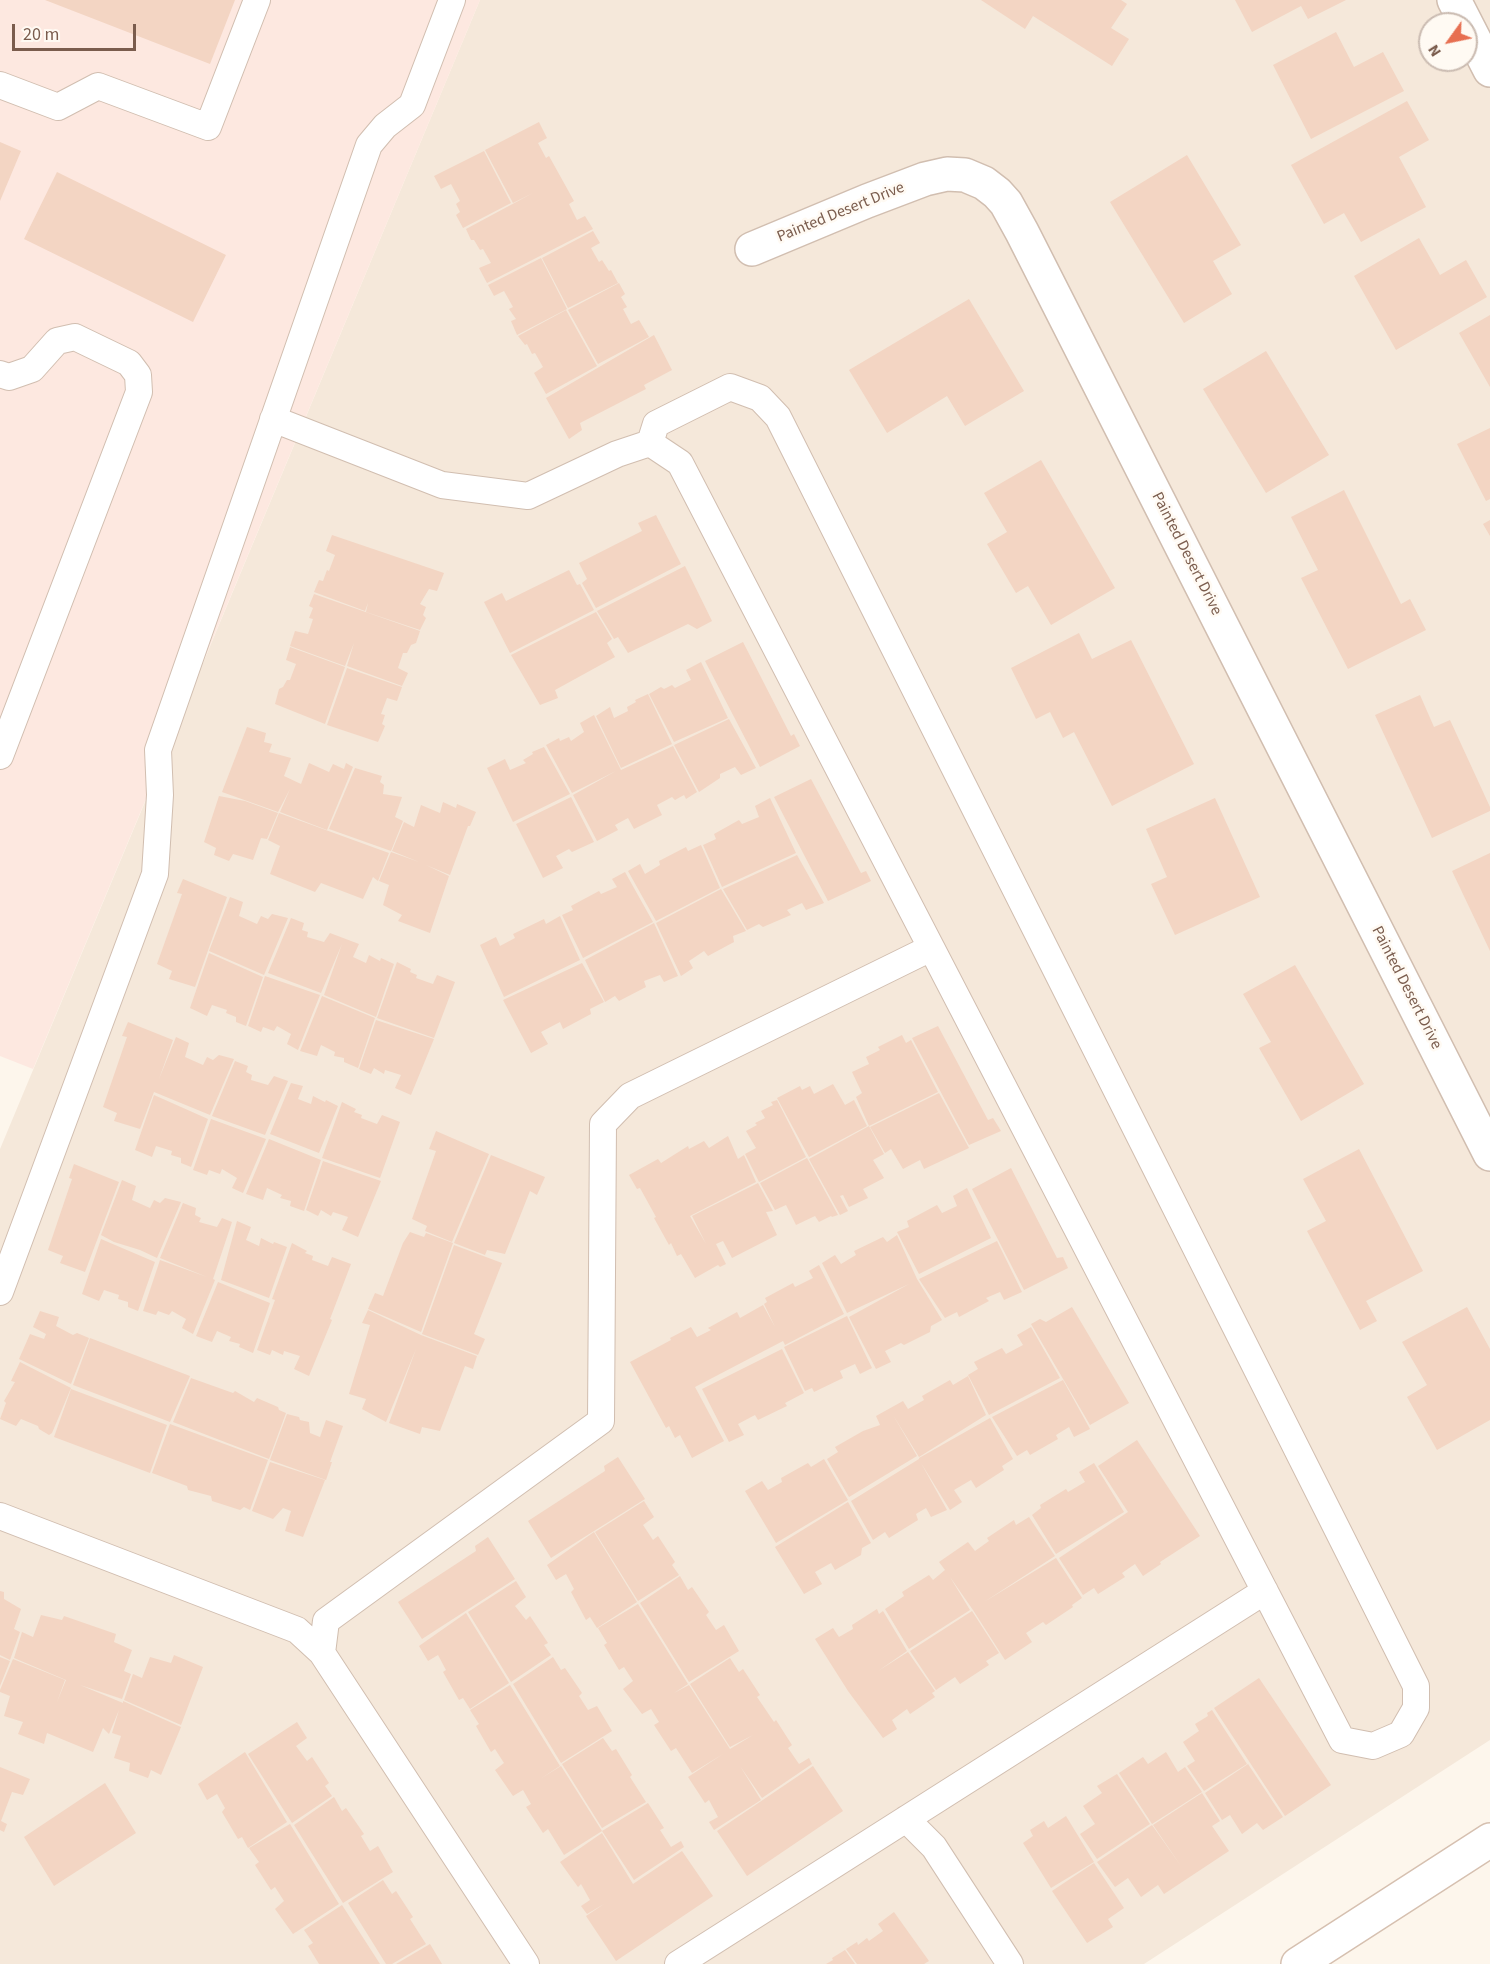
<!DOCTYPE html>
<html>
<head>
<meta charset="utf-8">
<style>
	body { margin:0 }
	#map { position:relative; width:1490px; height:1964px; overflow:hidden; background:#fdf6ec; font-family:"Source Sans 3",sans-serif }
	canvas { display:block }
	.north { position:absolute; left:1418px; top:12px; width:60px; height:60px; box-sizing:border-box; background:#fffaf3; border:2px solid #cabbb1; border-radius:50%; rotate:237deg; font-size:16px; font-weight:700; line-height:24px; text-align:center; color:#7a5c4d }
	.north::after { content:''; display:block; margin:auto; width:21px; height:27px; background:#e76f51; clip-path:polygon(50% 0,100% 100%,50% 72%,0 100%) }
	.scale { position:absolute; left:12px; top:24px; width:124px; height:27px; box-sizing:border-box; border:3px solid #7a5c4d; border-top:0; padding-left:8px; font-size:18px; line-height:21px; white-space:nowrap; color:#7a5c4d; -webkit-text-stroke:4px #fffaf3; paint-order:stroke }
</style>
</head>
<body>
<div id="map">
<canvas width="1490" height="1964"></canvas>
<div class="north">N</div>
<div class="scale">20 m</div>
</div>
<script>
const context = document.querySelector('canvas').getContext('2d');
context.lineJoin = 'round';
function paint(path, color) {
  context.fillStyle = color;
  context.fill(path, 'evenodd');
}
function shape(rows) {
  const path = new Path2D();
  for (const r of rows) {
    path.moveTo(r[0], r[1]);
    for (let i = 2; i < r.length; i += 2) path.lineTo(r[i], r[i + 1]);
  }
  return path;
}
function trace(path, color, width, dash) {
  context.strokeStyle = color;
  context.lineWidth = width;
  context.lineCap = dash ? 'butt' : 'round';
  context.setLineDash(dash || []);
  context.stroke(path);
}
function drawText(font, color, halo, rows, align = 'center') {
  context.font = font + ' "Source Sans 3",sans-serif';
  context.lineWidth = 5;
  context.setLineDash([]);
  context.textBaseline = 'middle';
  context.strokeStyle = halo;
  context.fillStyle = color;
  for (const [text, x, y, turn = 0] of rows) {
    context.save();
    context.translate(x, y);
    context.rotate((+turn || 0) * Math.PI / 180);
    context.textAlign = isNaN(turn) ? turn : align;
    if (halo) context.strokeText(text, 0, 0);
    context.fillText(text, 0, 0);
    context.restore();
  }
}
paint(shape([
	[480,0,1490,0,1490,1740,1144,1964,0,1964,0,1149],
	[1430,24,1466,24,1466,60,1430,60]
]), '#f5e8da');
paint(shape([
	[0,0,480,0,33,1069,0,1056]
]), '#fde8e0');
paint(shape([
	[45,0,235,0,210,64],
	[981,0,1121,0,1127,4,1111,28,1129,39,1112,66,1033,16,1025,29],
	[1235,0,1346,0,1308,19,1301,6,1252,32],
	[1336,32,1354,67,1383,52,1404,91,1311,139,1273,65],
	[1407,101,1429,140,1399,157,1426,207,1361,242,1344,213,1324,224,1291,165],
	[539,122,547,138,538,143,546,158,549,156,574,201,569,204,577,220,585,216,593,229,487,283,479,268,491,263,483,249,480,250,474,240,471,240,466,229,533,193,513,203,485,150],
	[0,142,21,151,0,201],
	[484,151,511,203,463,228,456,215,460,212,456,204,460,201,451,184,441,189,434,176],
	[1187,155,1241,245,1213,261,1232,294,1184,323,1110,202],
	[57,172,226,255,193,322,24,239],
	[593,231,600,243,591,248,599,262,602,260,609,271,611,270,618,283,568,308,542,258],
	[1419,238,1440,275,1466,260,1487,297,1396,350,1354,276],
	[541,258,567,309,517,335,511,321,516,319,509,309,513,307,504,291,494,296,488,285],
	[619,283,625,294,621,297,627,307,623,309,631,324,639,320,649,337,598,364,568,310],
	[969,299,1024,391,965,426,947,396,887,433,849,370],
	[566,310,597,366,546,394,534,373,543,367,535,353,532,354,527,344,525,345,518,336],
	[1490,315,1490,387,1459,333],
	[654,335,672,370,644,385,646,389,580,423,582,430,569,439,546,398],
	[1266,351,1329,455,1266,493,1203,389],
	[1490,428,1490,499,1486,501,1457,444],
	[1041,460,1115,588,1051,625,1028,586,1016,593,987,544,1007,532,984,493],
	[1344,490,1401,604,1410,599,1426,630,1348,669,1301,578,1318,570,1291,517],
	[656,515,681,564,596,608,582,583,587,579,579,563,642,531,638,523],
	[1490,520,1490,536,1483,524],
	[332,535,444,573,437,591,429,589,420,604,426,607,423,615,426,618,420,630,366,612,368,603,365,611,314,592,319,580,323,581,327,570,329,571,335,555,326,551],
	[685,566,712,621,697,629,688,624,628,653,618,637,614,639,597,611],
	[569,570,577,585,580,584,594,610,510,653,484,602,502,593,506,601],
	[314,594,420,631,416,643,411,645,407,653,403,653,398,668,408,673,402,686,347,666,354,643,345,666,290,646,295,631,308,634,313,619,309,618,313,608,309,606],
	[596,612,612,639,607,643,615,657,555,690,558,698,540,705,511,655],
	[1079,633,1092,659,1131,640,1194,764,1112,806,1074,732,1063,738,1050,712,1036,719,1011,668],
	[743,642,791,736,794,734,800,746,760,767,705,661],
	[290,647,345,667,325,724,275,704,279,689,283,687,287,680,290,680,296,664,286,660],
	[701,662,728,718,674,742,649,694,661,687,664,689,672,685,675,688,691,680,686,670],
	[347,668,402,687,397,701,387,698,381,714,385,715,382,724,385,726,378,742,327,725],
	[648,694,672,744,621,768,596,716,610,707,614,718,628,711,627,707,636,702,635,700],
	[1420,695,1434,727,1450,720,1490,807,1490,811,1432,838,1375,715],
	[594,715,621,770,673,746,697,792,686,799,684,795,675,800,672,797,657,805,662,815,634,829,628,818,615,825,618,830,597,841,573,795,616,771,572,793,546,745,559,738,560,741,569,737,571,741,584,732,580,723],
	[729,719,756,768,741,775,735,767,720,774,720,778,699,792,674,745],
	[247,727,266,733,264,742,272,744,269,752,291,758,284,776,301,784,309,763,329,772,333,764,344,769,346,763,353,767,327,830,280,812,290,789,278,812,222,792],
	[544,747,570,794,513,822,487,768,505,759,510,770,526,763,523,760,533,754,532,752],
	[355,768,382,776,380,782,384,785,383,794,402,797,395,817,403,821,391,851,329,829],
	[811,779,861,873,866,871,871,881,828,901,774,797],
	[219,796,245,801,278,813,267,839,261,838,253,860,233,854,229,861,214,855,216,848,204,842],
	[571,797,594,842,572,852,569,849,556,856,563,868,543,878,516,824],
	[770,798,796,853,722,887,703,845,716,839,714,834,739,820,742,824,759,817,755,806],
	[1215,798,1260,897,1175,935,1151,884,1167,877,1146,829],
	[443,802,456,808,457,804,476,812,470,826,468,826,450,875,426,865,449,876,430,933,398,921,402,915,383,905,389,885,379,881,391,852,419,862,392,851,404,822,414,827,421,805,440,813],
	[279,813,389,853,378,881,373,877,363,899,321,883,315,892,270,874,280,846,268,840],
	[701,845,720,888,656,921,628,871,640,864,645,874,660,865,659,861,686,847,688,851],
	[1490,853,1490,951,1452,871],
	[797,855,824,903,806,910,802,903,787,910,791,915,763,927,759,924,747,930,723,889],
	[625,872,653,922,583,958,562,915,573,910,571,906,599,891,601,894,617,887,612,879],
	[183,879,227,897,195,987,169,979,172,971,157,964,182,894,177,893],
	[721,889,746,931,733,936,734,942,708,956,704,951,689,961,693,968,681,976,656,923],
	[230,897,243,902,239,916,257,924,261,916,268,919,272,914,288,918,264,975,209,951],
	[560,916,580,960,504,997,480,945,496,937,500,946,515,938,513,934,544,919,546,924],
	[291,918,304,923,302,930,308,932,307,937,324,942,330,933,359,944,353,957,366,963,369,955,380,961,381,958,394,964,376,1017,324,995,342,944,321,993,268,973],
	[654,923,678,976,664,982,660,975,644,981,646,987,619,1001,615,996,605,1002,585,960],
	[209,953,263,977,246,1026,236,1022,236,1017,226,1013,227,1010,212,1005,207,1016,190,1008],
	[397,962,411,969,410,972,417,975,416,978,433,984,437,975,455,982,434,1038,377,1018],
	[582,963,604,1002,590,1009,591,1014,563,1029,560,1022,541,1032,548,1044,531,1053,503,1000],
	[1295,965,1364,1084,1301,1121,1259,1048,1271,1042,1243,994],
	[265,976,320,995,298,1050,287,1044,291,1034,277,1026,274,1031,263,1027,261,1032,248,1026],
	[322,996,375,1018,358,1068,344,1062,344,1058,334,1056,335,1052,321,1045,317,1056,300,1051],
	[376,1020,434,1039,411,1095,395,1088,401,1075,385,1070,384,1074,374,1068,371,1074,359,1069],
	[128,1022,173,1040,159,1079,176,1037,189,1043,185,1057,203,1065,207,1057,213,1060,219,1055,234,1059,210,1115,154,1092,140,1129,114,1121,117,1113,103,1107,127,1037,122,1036],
	[938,1026,988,1120,993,1118,1001,1131,969,1145,912,1038],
	[902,1035,906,1043,911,1040,938,1092,869,1126,856,1097,862,1093,852,1072,869,1064,866,1057,880,1050,878,1047],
	[235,1061,248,1066,246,1072,252,1075,251,1080,268,1085,274,1076,288,1081,265,1135,212,1116],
	[291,1083,303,1086,298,1099,311,1104,313,1096,325,1102,326,1100,338,1106,319,1153,270,1134],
	[833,1084,845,1105,854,1100,867,1126,809,1157,777,1098,800,1086,802,1090,810,1086,814,1094],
	[939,1093,969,1148,924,1169,920,1160,903,1169,891,1149,885,1153,870,1127],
	[154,1095,208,1119,191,1167,181,1163,181,1158,171,1155,172,1151,156,1146,152,1157,135,1150],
	[777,1100,806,1157,759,1182,745,1154,756,1148,746,1131,757,1125,755,1123,765,1118,761,1111,773,1105,771,1102],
	[342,1102,356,1109,354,1112,362,1115,361,1118,377,1124,382,1115,400,1122,380,1178,322,1158],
	[211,1119,266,1139,243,1193,232,1188,237,1178,222,1169,220,1174,209,1170,207,1175,193,1170],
	[869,1126,884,1154,873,1160,884,1178,863,1189,868,1198,849,1207,843,1195,840,1196,848,1211,840,1215,809,1159],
	[436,1131,489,1154,452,1242,425,1231,427,1226,412,1219,436,1151,429,1149],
	[728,1136,738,1159,744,1155,756,1182,690,1216,706,1244,692,1216,758,1183,773,1211,766,1212,777,1235,732,1258,723,1241,716,1244,726,1264,720,1267,718,1265,695,1278,681,1254,677,1256,671,1243,669,1245,654,1218,656,1217,640,1188,637,1189,629,1175,658,1159,661,1163,688,1146,689,1149,704,1141,709,1148],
	[269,1139,321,1160,304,1211,290,1206,291,1201,280,1198,282,1195,267,1188,263,1200,246,1194],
	[1359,1149,1423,1271,1366,1301,1377,1321,1360,1330,1307,1231,1326,1221,1303,1179],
	[491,1155,545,1177,537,1195,530,1191,505,1254,487,1250,485,1255,454,1243],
	[807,1158,838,1215,832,1217,831,1216,819,1222,815,1216,796,1225,786,1205,775,1210,760,1183],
	[323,1161,381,1181,358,1237,342,1230,348,1217,333,1212,331,1216,321,1210,318,1216,306,1210],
	[74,1164,119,1182,85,1272,60,1263,63,1256,48,1250,72,1179,69,1178],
	[1011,1168,1057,1258,1063,1257,1068,1268,1024,1290,972,1189],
	[122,1180,136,1186,132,1200,150,1208,154,1200,160,1203,165,1198,181,1202,157,1258,140,1250,114,1242,101,1235],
	[967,1188,991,1238,919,1274,897,1232,909,1227,907,1221,937,1205,942,1213,957,1206,953,1196],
	[183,1203,196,1208,195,1215,201,1218,199,1222,217,1227,222,1218,232,1222,213,1279,215,1280,193,1334,182,1328,186,1319,172,1311,169,1315,158,1311,156,1315,143,1311,160,1260,207,1277,160,1258],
	[237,1221,251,1227,246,1240,259,1246,261,1238,273,1244,274,1242,287,1247,269,1298,221,1280],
	[410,1232,424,1237,426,1233,453,1243,421,1332,368,1309,375,1293,383,1296,403,1243],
	[897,1235,917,1279,942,1320,931,1326,930,1332,904,1345,901,1343,885,1351,891,1362,876,1369,849,1317,909,1284,847,1313,822,1263,835,1255,841,1264,856,1255,854,1251,883,1237,887,1242],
	[101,1239,155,1262,138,1311,128,1307,128,1302,118,1299,119,1295,104,1290,99,1301,82,1294],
	[997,1241,1022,1292,1004,1300,1000,1292,986,1298,989,1301,959,1317,957,1312,945,1318,919,1279],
	[292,1243,307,1251,305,1253,313,1256,312,1260,328,1266,332,1257,351,1264,330,1319,332,1320,309,1376,294,1369,300,1356,284,1351,283,1355,272,1350,270,1355,257,1350,275,1300,272,1299],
	[454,1245,502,1263,474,1334,485,1339,478,1355,422,1334],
	[819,1265,844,1314,785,1345,783,1341,695,1387,724,1441,692,1458,680,1435,675,1438,669,1426,666,1428,630,1362,671,1340,670,1338,691,1327,697,1337,711,1330,708,1328,737,1312,740,1318,763,1305,775,1327,764,1304,767,1302,765,1298,793,1283,795,1287,813,1278,809,1271],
	[218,1282,270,1303,253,1353,239,1347,240,1344,229,1341,231,1337,217,1331,212,1342,196,1336],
	[1072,1307,1129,1403,1090,1425,1031,1324,1040,1319,1046,1322],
	[1467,1307,1490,1349,1490,1420,1437,1450,1407,1397,1427,1385,1402,1342],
	[368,1310,421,1335,477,1356,473,1369,465,1366,440,1431,422,1427,420,1434,389,1423,416,1349,386,1422,362,1409,366,1399,349,1394,370,1325,362,1323],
	[40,1311,59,1317,56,1326,73,1335,77,1333,89,1338,71,1384,19,1359,30,1334,44,1339,46,1334,33,1327],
	[847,1316,872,1368,860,1374,855,1364,840,1371,843,1378,814,1392,812,1388,805,1391,784,1347],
	[1031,1327,1060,1378,989,1415,968,1375,978,1369,974,1362,1002,1348,1006,1354,1023,1345,1017,1335],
	[90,1338,190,1376,170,1422,73,1385],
	[782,1349,804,1393,785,1403,787,1406,758,1420,755,1415,738,1424,744,1435,729,1442,702,1389],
	[20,1362,71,1388,52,1433,49,1435,39,1429,38,1426,21,1419,16,1426,0,1419,6,1403,4,1401,15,1382,11,1381],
	[968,1376,986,1415,919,1457,893,1415,917,1456,849,1497,827,1459,838,1452,835,1447,863,1431,880,1425,876,1416,903,1401,908,1409,924,1400,922,1396,950,1380,953,1385],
	[191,1378,233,1393,235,1391,254,1402,257,1398,278,1407,279,1410,286,1413,269,1459,173,1422],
	[1063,1380,1090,1429,1074,1437,1069,1427,1056,1435,1058,1439,1030,1455,1027,1450,1017,1456,992,1417],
	[71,1389,167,1425,150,1473,54,1437],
	[287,1414,299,1417,300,1420,309,1422,310,1433,320,1437,326,1420,343,1426,330,1462,332,1462,326,1480,270,1460],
	[990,1418,1013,1459,1002,1466,1004,1470,976,1488,971,1480,954,1490,962,1502,950,1510,921,1463,947,1510,931,1517,926,1508,916,1514,918,1520,889,1538,885,1532,873,1540,851,1501,919,1459,919,1458],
	[170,1424,268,1460,250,1510,244,1507,240,1510,212,1501,211,1496,188,1490,187,1486,152,1473],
	[1137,1440,1200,1536,1160,1562,1161,1564,1143,1576,1135,1564,1122,1573,1125,1577,1098,1594,1094,1588,1083,1595,1059,1558,1128,1512,1098,1466],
	[618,1457,645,1499,551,1558,528,1521,605,1471,604,1466],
	[824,1459,848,1500,776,1543,745,1491,762,1481,768,1490,782,1482,781,1478,808,1463,811,1467],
	[270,1462,325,1480,303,1537,285,1531,291,1511,283,1508,273,1519,252,1511],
	[1094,1463,1124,1512,1056,1554,1032,1515,1041,1508,1040,1505,1066,1489,1068,1492,1085,1482,1079,1472],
	[644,1501,654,1517,643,1525,653,1540,658,1536,675,1562,672,1565,679,1575,638,1601,595,1532],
	[848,1502,871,1543,862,1548,861,1555,835,1570,831,1563,815,1572,822,1584,804,1594,775,1547],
	[1029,1517,1055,1556,984,1602,1056,1558,1082,1598,1072,1605,1073,1607,1046,1625,1043,1622,1026,1633,1032,1642,1005,1660,973,1610,950,1577,970,1610,909,1649,885,1609,904,1596,902,1592,929,1575,933,1580,945,1570,939,1562,968,1542,975,1551,989,1541,987,1538,1014,1520,1016,1525],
	[594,1532,637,1602,597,1628,590,1617,586,1620,571,1592,574,1589,566,1574,556,1580,547,1565],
	[488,1537,515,1579,422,1639,398,1602,476,1551,475,1546],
	[680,1576,688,1590,692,1587,709,1612,706,1615,716,1630,724,1625,739,1651,689,1682,640,1603],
	[516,1581,526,1597,515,1606,526,1620,530,1616,548,1643,544,1645,551,1655,511,1682,468,1612],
	[0,1591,4,1592,4,1599,21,1609,14,1629,20,1632,10,1660,0,1655],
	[638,1604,688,1684,674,1693,689,1685,730,1749,753,1735,730,1747,690,1684,730,1658,739,1672,743,1669,760,1695,757,1697,774,1722,776,1720,792,1745,788,1748,799,1764,809,1758,812,1764,762,1798,740,1766,761,1800,714,1830,709,1822,718,1817,709,1800,705,1803,688,1777,723,1754,692,1773,676,1748,671,1751,654,1725,659,1722,651,1709,642,1714,623,1689,633,1681,624,1667,619,1670,604,1645,607,1643,598,1628],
	[877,1609,879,1614,883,1611,907,1651,878,1671,908,1652,935,1691,932,1693,935,1697,910,1714,907,1709,892,1720,897,1729,883,1738,848,1691,815,1639,833,1628,839,1637,853,1629,852,1625],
	[972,1611,999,1653,986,1661,989,1665,960,1684,955,1677,936,1690,910,1651],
	[466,1613,509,1683,470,1709,463,1698,459,1700,443,1672,446,1670,438,1655,428,1661,419,1646],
	[41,1615,62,1620,64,1616,116,1634,114,1642,132,1650,124,1671,131,1674,122,1699,80,1685,123,1703,123,1701,181,1727,161,1775,151,1770,148,1778,129,1771,130,1763,114,1758,121,1736,112,1733,119,1710,109,1734,103,1728,93,1752,47,1733,44,1744,18,1734,23,1722,4,1716,10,1696,0,1692,0,1690,13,1659,65,1680,57,1702,66,1680,14,1658,22,1632,33,1637],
	[174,1655,203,1667,181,1725,124,1700,133,1674,142,1678,150,1657,171,1663],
	[0,1657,10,1661,0,1686],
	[553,1657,561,1670,565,1668,582,1693,579,1696,588,1710,597,1706,612,1731,561,1763,513,1684],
	[1259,1678,1331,1785,1285,1816,1214,1708],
	[510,1685,560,1766,540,1779,561,1766,602,1831,564,1855,548,1829,543,1833,526,1807,531,1804,523,1790,513,1796,495,1770,504,1763,495,1749,491,1752,476,1726,479,1724,470,1710],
	[1212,1710,1247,1764,1204,1791,1187,1766,1195,1761,1183,1742,1199,1731,1195,1724,1208,1716,1207,1713],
	[297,1722,307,1738,296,1746,307,1761,312,1757,329,1783,325,1786,332,1796,292,1823,248,1754],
	[603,1738,612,1751,616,1749,632,1775,630,1777,646,1802,602,1828,562,1764],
	[245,1752,287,1822,248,1848,242,1837,238,1839,222,1812,225,1808,217,1794,207,1800,198,1784],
	[1166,1752,1178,1772,1185,1767,1202,1792,1152,1824,1119,1773,1143,1757,1148,1764],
	[1248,1764,1283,1817,1263,1830,1257,1823,1242,1834,1230,1815,1222,1820,1205,1793],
	[813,1766,843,1811,747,1876,717,1831],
	[0,1767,30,1779,23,1795,12,1792,1,1821,7,1824,4,1832,0,1830],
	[1117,1774,1150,1824,1097,1859,1080,1834,1095,1824,1083,1806,1102,1793,1097,1786],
	[105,1783,136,1833,54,1886,24,1837],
	[1202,1793,1220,1821,1212,1826,1229,1851,1164,1894,1158,1885,1141,1897,1128,1878,1115,1887,1097,1862,1152,1825,1181,1866,1153,1825],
	[334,1797,342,1811,346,1808,364,1834,361,1836,370,1851,378,1846,393,1872,343,1903,294,1825],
	[648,1803,664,1828,660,1830,671,1847,681,1841,684,1847,634,1880,602,1831],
	[1066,1816,1094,1862,1051,1888,1023,1843,1033,1836,1030,1830,1044,1821,1048,1828],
	[290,1824,339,1904,293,1934,275,1909,284,1901,275,1887,271,1890,255,1865,259,1862,249,1848],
	[602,1833,633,1884,682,1851,713,1896,616,1961,586,1916,604,1904,587,1914,581,1906,590,1900,581,1884,578,1887,560,1862],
	[1094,1863,1124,1908,1108,1919,1113,1927,1087,1943,1052,1891],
	[383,1880,392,1894,396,1891,413,1917,410,1919,426,1944,392,1964,386,1964,348,1903],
	[342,1905,380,1964,319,1964,308,1946,313,1943,304,1930],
	[894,1912,929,1961,924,1964,857,1964,846,1949,857,1942,858,1945,867,1938,869,1941,883,1931,878,1924],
	[430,1944,442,1964,396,1964],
	[845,1950,855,1964,826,1964,833,1960,832,1958]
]), '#f3d5c3');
const lane = shape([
	[0,85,58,107,98,86,208,127,257,0],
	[0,374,9,377,32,369,57,341,75,337,129,363,138,375,139,392,0,756],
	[273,419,442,485,528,496,617,454,650,443,680,463,1342,1740,1373,1746,1401,1734,1416,1708,1416,1686,778,417,760,398,730,387,656,424,650,443],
	[0,1292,155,874,160,795,158,750,369,145,385,126,412,105,452,0],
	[0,1516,297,1630,322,1653,526,1964],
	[322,1653,326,1621,601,1421,603,1124,630,1096,931,948],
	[906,1819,934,1847,1010,1964],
	[678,1964,1265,1591]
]);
const street = shape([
	[1454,0,1490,70],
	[752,249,867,201,925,179,947,174,965,175,984,183,997,193,1006,203,1022,232,1490,1154]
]);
const secondary = shape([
	[1298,1964,1490,1840]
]);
trace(lane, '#d1beb0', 28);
trace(street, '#d1beb0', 36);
trace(secondary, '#d6c0b0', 36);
trace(lane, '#fff', 26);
trace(street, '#fff', 33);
trace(secondary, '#fff', 33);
drawText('16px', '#7a5c4d', '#fffaf3', [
	["Painted Desert Drive",841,213,-22],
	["Painted Desert Drive",1186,554,63],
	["Painted Desert Drive",1406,988,63]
]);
</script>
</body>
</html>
